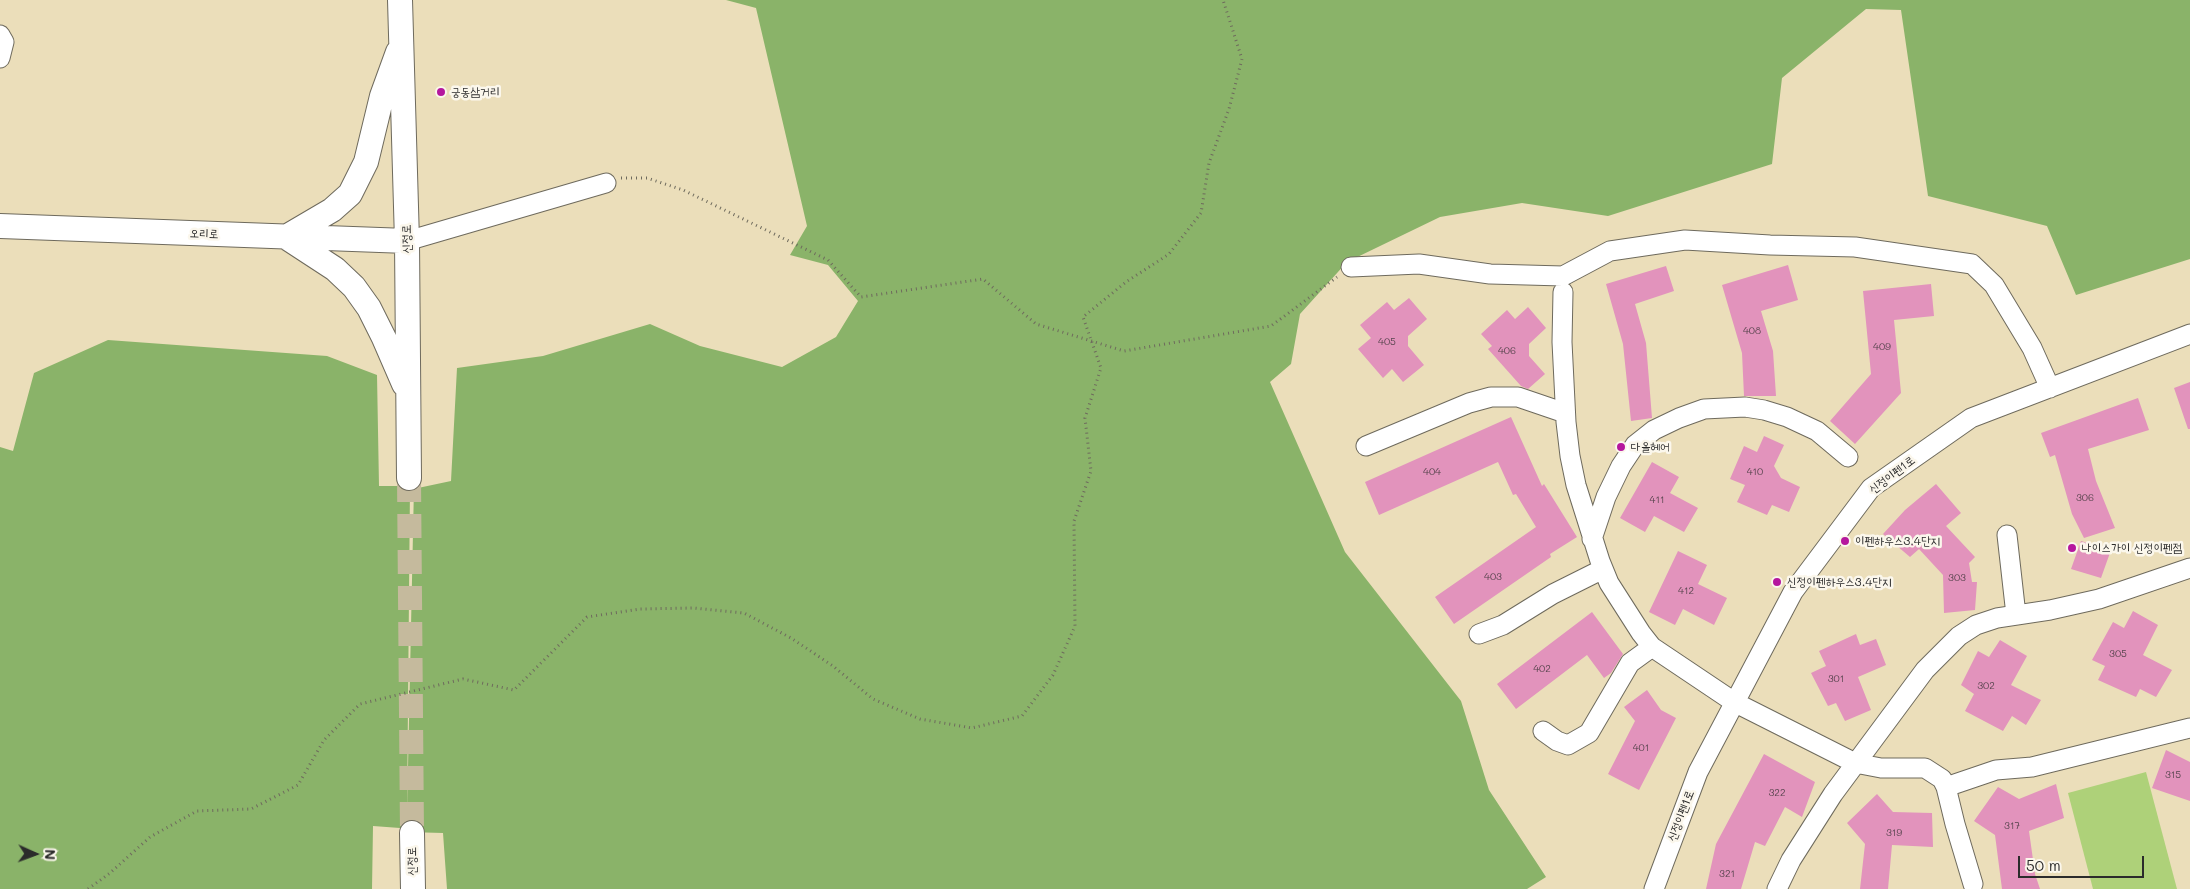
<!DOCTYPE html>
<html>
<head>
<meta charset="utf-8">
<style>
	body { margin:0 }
	#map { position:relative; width:2190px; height:889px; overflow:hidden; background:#ebdeba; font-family:Mali,sans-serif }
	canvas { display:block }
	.north { position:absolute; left:10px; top:829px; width:50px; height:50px; -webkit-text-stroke:4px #fbf7ec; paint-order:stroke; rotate:92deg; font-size:14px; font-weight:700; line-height:20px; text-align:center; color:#2b2b2b }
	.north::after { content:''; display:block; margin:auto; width:18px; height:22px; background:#2b2b2b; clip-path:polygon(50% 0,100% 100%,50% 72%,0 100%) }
	.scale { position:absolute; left:2018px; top:856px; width:126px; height:22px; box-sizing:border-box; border:2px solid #2b2b2b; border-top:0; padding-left:6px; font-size:15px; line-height:18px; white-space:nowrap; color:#2b2b2b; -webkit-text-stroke:4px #fbf7ec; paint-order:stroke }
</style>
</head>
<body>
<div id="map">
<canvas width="2190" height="889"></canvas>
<div class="north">N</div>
<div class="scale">50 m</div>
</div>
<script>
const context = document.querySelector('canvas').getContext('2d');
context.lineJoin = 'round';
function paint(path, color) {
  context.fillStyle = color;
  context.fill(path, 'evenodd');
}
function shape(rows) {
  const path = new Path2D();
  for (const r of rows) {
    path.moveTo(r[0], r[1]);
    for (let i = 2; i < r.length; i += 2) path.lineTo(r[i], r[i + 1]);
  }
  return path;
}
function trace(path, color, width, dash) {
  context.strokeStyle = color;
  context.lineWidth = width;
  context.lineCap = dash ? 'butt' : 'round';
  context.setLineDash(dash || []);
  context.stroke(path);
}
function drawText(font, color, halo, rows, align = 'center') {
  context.font = font + ' Mali,"Poor Story",sans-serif';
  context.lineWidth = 5;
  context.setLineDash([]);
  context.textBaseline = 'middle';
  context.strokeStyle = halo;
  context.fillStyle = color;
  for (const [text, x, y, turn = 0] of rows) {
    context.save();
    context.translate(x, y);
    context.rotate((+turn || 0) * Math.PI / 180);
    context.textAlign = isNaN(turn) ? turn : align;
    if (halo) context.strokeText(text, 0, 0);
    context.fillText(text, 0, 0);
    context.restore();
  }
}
paint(shape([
	[2146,772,2177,889,2093,889,2068,793]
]), '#aed179');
paint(shape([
	[726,0,2190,0,2190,259,2076,295,2047,226,1928,196,1901,10,1866,9,1782,78,1772,164,1608,216,1522,203,1440,217,1347,262,1300,314,1291,364,1270,382,1345,552,1461,701,1489,790,1546,877,1527,889,447,889,443,833,407,832,400,828,373,826,372,889,0,889,0,447,13,451,34,373,108,340,327,356,377,375,379,486,410,486,407,814,414,486,418,488,451,481,457,368,543,356,650,324,700,346,782,367,836,337,858,301,828,265,790,255,807,226,756,8]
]), '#8ab369');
paint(shape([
	[1788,265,1798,300,1761,311,1773,351,1776,396,1744,396,1742,353,1722,285],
	[1666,266,1674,291,1635,304,1646,343,1652,418,1631,421,1623,344,1606,284],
	[1931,284,1934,316,1894,320,1901,393,1855,444,1830,421,1871,374,1863,291],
	[1409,298,1427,319,1408,336,1408,346,1424,365,1403,382,1392,369,1383,378,1358,349,1371,338,1360,325,1387,302,1394,310],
	[1528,307,1546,328,1529,344,1529,356,1545,374,1528,389,1521,386,1488,349,1492,346,1481,334,1507,310,1515,319],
	[2190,382,2190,429,2188,429,2174,388],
	[2138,398,2149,430,2088,449,2096,481,2115,528,2084,538,2072,514,2055,455,2050,457,2041,433],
	[1511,417,1542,486,1544,484,1577,537,1550,554,1551,557,1454,624,1435,597,1536,527,1516,494,1513,495,1498,462,1379,515,1365,482],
	[1764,436,1784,445,1774,466,1781,478,1800,487,1789,512,1772,505,1767,515,1737,502,1745,485,1730,479,1744,446,1757,452],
	[1652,462,1679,477,1670,493,1698,508,1684,532,1654,516,1645,532,1620,518],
	[1936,484,1961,513,1946,526,1975,557,1969,563,1972,582,1977,582,1975,610,1944,613,1943,575,1919,549,1910,557,1883,534,1905,510],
	[2081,541,2111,550,2101,578,2071,569],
	[1678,551,1707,565,1698,584,1727,598,1714,625,1683,609,1675,625,1649,612],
	[2133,611,2158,625,2143,655,2172,670,2156,697,2140,689,2136,697,2098,680,2105,666,2092,660,2113,622,2124,628],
	[1592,612,1623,654,1611,673,1604,678,1587,655,1516,709,1497,684],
	[1856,634,1860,645,1876,639,1886,665,1858,677,1871,710,1845,721,1836,703,1828,706,1811,673,1826,666,1819,651],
	[2000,640,2027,656,2011,685,2041,700,2026,725,2012,716,2003,731,1965,711,1974,694,1961,685,1978,651,1989,657],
	[1647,690,1661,710,1676,718,1639,790,1608,774,1635,721,1624,707],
	[2166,750,2190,762,2190,801,2152,788],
	[1764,754,1815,782,1802,817,1785,807,1765,846,1755,842,1741,889,1706,889,1716,844],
	[2056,784,2064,818,2029,831,2035,874,2040,889,2002,889,1995,835,1974,821,1998,787,2019,799],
	[1877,794,1893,812,1932,813,1933,847,1892,845,1888,889,1860,889,1865,844,1847,823]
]), '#e293bc');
trace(shape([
	[409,478,412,833]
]), '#c5ba9d', 24, [24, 12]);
const minor = shape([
	[0,35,4,42,0,58],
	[407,241,606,183],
	[1351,267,1419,264,1490,274,1563,276,1610,251,1685,240,1770,245,1855,247,1972,264,1994,285,2032,348,2050,388],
	[1563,292,1562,342,1566,422,1570,456,1576,485,1600,561,1609,583,1641,633,1652,647,1734,702,1855,763,1881,768,1925,768,1942,779,1946,787,1955,824,1973,884],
	[1366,446,1469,403,1491,397,1518,397,1565,413],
	[2007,535,2016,615],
	[1592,539,1606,497,1621,466,1635,445,1654,430,1679,418,1704,409,1745,407,1764,410,1787,417,1817,431,1848,457],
	[1479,634,1503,625,1553,594,1603,569],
	[1543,731,1557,741,1568,745,1589,733,1630,663,1652,647],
	[1946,787,1996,770,2032,767,2190,728],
	[1654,889,1698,772,1793,592,1871,488,1971,418,2190,334],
	[1777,889,1791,860,1833,794,1925,670,1959,636,1976,625,1997,618,2050,610,2099,599,2190,568]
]);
const major = shape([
	[400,0,407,241,409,478],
	[398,52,382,96,366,162,350,194,332,210,286,237,335,269,354,287,369,308,384,338,404,384],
	[0,226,407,241],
	[412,833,413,889]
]);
trace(minor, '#6e6a5d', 21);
trace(major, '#6e6a5d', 26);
trace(shape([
	[621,178,647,178,683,190,828,260,861,297,983,279,1036,324,1124,351,1271,326,1337,277],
	[88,889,110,873,150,837,197,811,251,809,298,785,324,740,360,704,463,679,514,690,587,617,640,609,693,608,744,613,791,638,833,666,873,699,920,719,972,728,1022,716,1053,675,1075,626,1074,521,1091,471,1085,418,1101,368,1083,317,1126,282,1169,254,1201,213,1209,163,1229,109,1242,59,1223,0]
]), '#6e6a5d', 3, [1, 4]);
trace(minor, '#fff', 19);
trace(major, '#fff', 24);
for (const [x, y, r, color] of [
	[441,92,5,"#b5179e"],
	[1621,447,5,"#b5179e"],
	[1845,541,5,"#b5179e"],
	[2072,548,5,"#b5179e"],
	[1777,582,5,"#b5179e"]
]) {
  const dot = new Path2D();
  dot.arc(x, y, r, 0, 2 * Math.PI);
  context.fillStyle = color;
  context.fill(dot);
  trace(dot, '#fbf7ec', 2);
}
drawText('10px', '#59454f', null, [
	["408",1752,331],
	["405",1387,342],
	["409",1882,347],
	["406",1507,351],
	["404",1432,472],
	["410",1755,472],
	["306",2085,498],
	["411",1657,500],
	["403",1493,577],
	["303",1957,578],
	["412",1686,591],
	["305",2118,654],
	["402",1542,669],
	["301",1836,679],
	["302",1986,686],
	["401",1641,748],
	["315",2173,775],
	["322",1777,793],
	["317",2012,826],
	["319",1894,833],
	["321",1727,874]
]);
drawText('12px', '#2b2b2b', '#fbf7ec', [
	["궁동삼거리",451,92],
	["다올헤어",1631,447],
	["이펜하우스3.4단지",1855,541],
	["나이스가이 신정이펜점",2082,548],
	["신정이펜하우스3.4단지",1787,582]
], 'left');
drawText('12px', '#2b2b2b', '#fbf7ec', [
	["오리로",204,234,2],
	["신정로",407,239,-91],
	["신정이펜1로",1892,475,-37],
	["신정이펜1로",1681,816,-69],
	["신정로",412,861,-90]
]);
</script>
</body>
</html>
